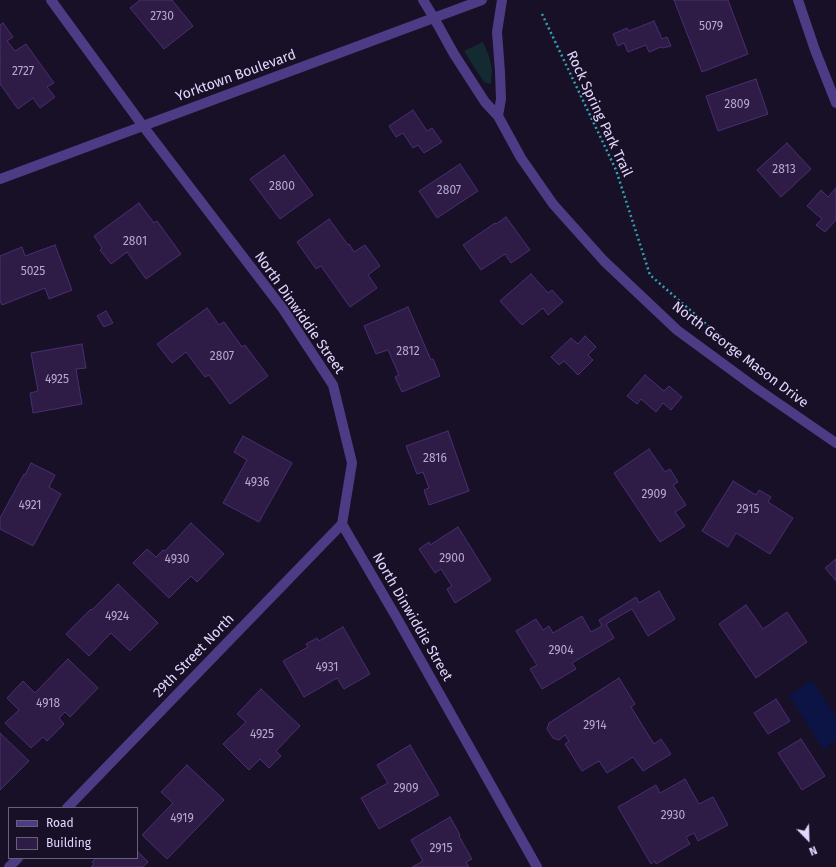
<!DOCTYPE html>
<html>
<head>
<meta charset="utf-8">
<style>
	body { margin:0 }
	#map { position:relative; width:836px; height:867px; overflow:hidden; background:#181026; font-family:"Fira Sans",sans-serif }
	canvas { display:block }
	.legend { position:absolute; left:8px; top:807px; width:130px; height:52px; box-sizing:border-box; background:#181026; border:1px solid #695f7c; margin:0; padding:5px 7px; list-style:none; font-size:12px; color:#e3d6fe }
	.legend li { display:flex; align-items:center; gap:8px; height:20px }
	.legend b { width:20px; border:1px solid #695f7c }
	.north { position:absolute; left:788px; top:819px; width:40px; height:40px; -webkit-text-stroke:3px #181026; paint-order:stroke; rotate:157deg; font-size:11px; font-weight:700; line-height:16px; text-align:center; color:#e3d6fe }
	.north::after { content:''; display:block; margin:auto; width:14px; height:18px; background:#e3d6fe; clip-path:polygon(50% 0,100% 100%,50% 72%,0 100%) }
</style>
</head>
<body>
<div id="map">
<canvas width="836" height="867"></canvas>
<ul class="legend">
<li><b style="height:5px;background:#4d3b85"></b>Road</li>
<li><b style="height:11px;background:#2e1c47"></b>Building</li>
</ul>
<div class="north">N</div>
</div>
<script>
const context = document.querySelector('canvas').getContext('2d');
context.lineJoin = 'round';
function paint(path, color) {
  context.fillStyle = color;
  context.fill(path, 'evenodd');
}
function shape(rows) {
  const path = new Path2D();
  for (const r of rows) {
    path.moveTo(r[0], r[1]);
    for (let i = 2; i < r.length; i += 2) path.lineTo(r[i], r[i + 1]);
  }
  return path;
}
function trace(path, color, width, dash) {
  context.strokeStyle = color;
  context.lineWidth = width;
  context.lineCap = dash ? 'butt' : 'round';
  context.setLineDash(dash || []);
  context.stroke(path);
}
function drawText(font, color, halo, rows, align = 'center') {
  context.font = font + ' "Fira Sans",sans-serif';
  context.lineWidth = 3;
  context.setLineDash([]);
  context.textBaseline = 'middle';
  context.strokeStyle = halo;
  context.fillStyle = color;
  for (const [text, x, y, turn = 0] of rows) {
    context.save();
    context.translate(x, y);
    context.rotate((+turn || 0) * Math.PI / 180);
    context.textAlign = isNaN(turn) ? turn : align;
    if (halo) context.strokeText(text, 0, 0);
    context.fillText(text, 0, 0);
    context.restore();
  }
}
paint(shape([
	[483,42,489,56,492,69,491,84,484,82,474,67,464,51]
]), '#132b30');
paint(shape([
	[812,680,836,718,836,741,823,749,789,695]
]), '#0b1444');
const building = shape([
	[140,0,172,0,193,26,164,49,130,8,140,0],
	[674,0,728,0,748,54,702,72,674,0],
	[654,21,662,39,667,37,671,46,663,48,661,47,649,52,646,45,628,52,624,43,618,46,613,34,627,28,629,31,654,21],
	[3,23,13,37,7,41,15,51,26,44,54,83,47,87,55,97,40,108,33,98,18,109,0,84,0,62,1,62,0,61,0,25,3,23],
	[756,79,768,114,718,131,706,96,756,79],
	[413,110,427,131,432,128,442,142,424,153,418,145,413,148,403,133,396,137,389,126,413,110],
	[787,143,811,169,781,197,757,170,787,143],
	[284,155,313,195,280,219,250,179,284,155],
	[460,164,478,191,437,218,419,191,460,164],
	[836,188,836,220,825,232,816,225,822,219,807,206,821,190,828,197,836,188],
	[139,203,154,223,157,221,181,254,146,279,127,252,111,264,100,250,102,248,94,236,139,203],
	[506,217,530,250,511,263,505,254,481,270,463,245,495,223,496,224,506,217],
	[329,219,348,245,349,244,354,252,365,245,380,266,368,275,377,288,350,307,321,266,316,269,297,242,329,219],
	[55,245,72,290,49,299,45,288,2,305,0,301,0,256,22,247,25,256,55,245],
	[531,274,548,293,552,290,563,302,548,315,543,308,522,325,500,301,531,274],
	[408,307,431,360,433,359,440,376,402,392,395,377,399,375,388,350,376,354,364,326,408,307],
	[207,308,219,325,224,322,242,347,245,345,268,376,230,404,209,375,205,377,186,352,172,363,157,344,207,308],
	[106,311,113,323,104,327,97,316,106,311],
	[585,336,596,347,588,355,593,360,578,375,564,361,559,365,551,357,571,338,578,344,585,336],
	[82,344,86,368,76,369,82,404,33,413,30,393,38,391,31,353,82,344],
	[645,375,664,391,669,386,682,397,671,410,663,403,656,412,641,399,637,404,627,396,645,375],
	[448,431,469,491,429,505,424,490,429,488,423,472,417,474,406,446,448,431],
	[243,436,292,463,259,522,223,503,247,460,234,452,243,436],
	[649,449,665,472,670,469,678,482,673,485,686,505,675,512,685,526,660,542,614,473,649,449],
	[31,463,55,475,49,487,61,494,33,546,0,529,0,518,24,474,25,475,31,463],
	[733,481,756,495,759,490,771,497,768,502,793,518,770,554,736,533,728,547,702,531,733,481],
	[191,523,224,554,197,582,191,576,169,598,133,563,147,549,156,557,163,550,165,551,191,523],
	[458,527,491,580,455,603,447,589,452,586,441,569,435,573,419,549,429,542,430,545,458,527],
	[836,559,836,581,825,568,836,559],
	[118,584,158,623,130,651,111,633,89,656,66,634,91,609,92,610,118,584],
	[659,591,675,619,648,636,632,609,606,624,614,638,572,663,576,669,542,689,530,669,537,665,516,631,536,619,543,630,549,626,553,633,582,616,591,632,602,626,599,620,636,597,639,603,659,591],
	[746,605,763,629,787,612,807,642,756,678,719,624,746,605],
	[343,627,370,674,344,689,337,678,304,697,283,661,308,647,306,644,317,638,319,641,343,627],
	[68,659,98,688,70,717,65,712,59,718,64,724,47,741,43,737,31,748,5,723,19,710,7,698,23,681,35,693,68,659],
	[619,678,635,704,631,707,654,744,661,739,671,754,643,771,633,757,607,773,599,761,582,771,565,744,569,741,565,735,559,740,553,738,547,729,549,723,619,678],
	[261,689,300,726,276,751,281,756,269,768,260,759,249,770,223,744,246,722,237,714,261,689],
	[776,699,790,721,768,734,754,713,776,699],
	[0,733,29,761,0,790,0,733],
	[801,739,825,776,802,790,778,753,801,739],
	[410,745,439,795,379,829,361,798,388,783,377,765,410,745],
	[187,765,224,800,167,859,142,835,173,803,161,792,187,765],
	[685,779,699,804,713,797,728,825,698,841,694,833,686,837,690,844,656,864,655,861,651,864,618,807,656,785,660,793,685,779],
	[450,817,460,835,459,836,472,859,466,862,469,867,412,867,423,861,411,840,450,817],
	[137,851,148,862,143,867,91,867,94,864,92,862,96,858,137,858,137,851]
]);
paint(building, '#2e1c47');
trace(building, '#4a2e73', 1);
trace(shape([
	[542,14,616,170,650,275,721,337]
]), '#31a3b7', 2.5, [2, 3]);
trace(shape([
	[51,0,143,126,283,309,333,385,352,463,342,524,398,620,537,867],
	[423,0,434,18,454,54,485,102,498,116,521,158,553,204,604,261,677,330,756,388,836,443],
	[798,0,815,50,836,103],
	[498,116,501,99,500,72,497,32,502,0],
	[0,179,482,0],
	[67,808,342,524],
	[9,867,18,858]
]), '#4d3b85', 10);
drawText('12px', '#b6a8d0', null, [
	["2730",162,17],
	["5079",711,27],
	["2727",23,72],
	["2809",737,105],
	["2813",784,170],
	["2800",282,187],
	["2807",449,191],
	["2801",135,242],
	["5025",33,272],
	["2812",408,352],
	["2807",222,357],
	["4925",57,380],
	["2816",435,459],
	["4936",257,483],
	["2909",654,495],
	["4921",30,506],
	["2915",748,510],
	["2900",452,559],
	["4930",177,560],
	["4924",117,617],
	["2904",561,651],
	["4931",327,668],
	["4918",48,704],
	["2914",595,726],
	["4925",262,735],
	["2909",406,789],
	["2930",673,816],
	["4919",182,819],
	["2915",441,849]
]);
drawText('14px', '#e3d6fe', '#181026', [
	["Yorktown Boulevard",236,76,-20],
	["Rock Spring Park Trail",599,114,65],
	["North Dinwiddie Street",299,313,55],
	["North George Mason Drive",740,355,37],
	["North Dinwiddie Street",412,617,60],
	["29th Street North",194,656,-46]
]);
</script>
</body>
</html>
